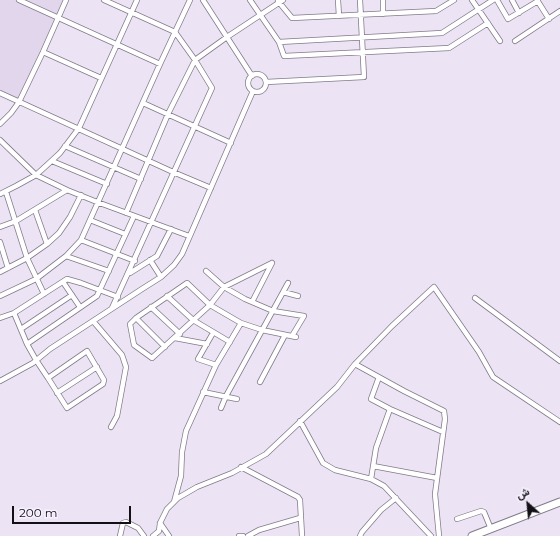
<!DOCTYPE html>
<html>
<head>
<meta charset="utf-8">
<style>
	body { margin:0 }
	#map { position:relative; width:560px; height:536px; overflow:hidden; background:#ece3f4; font-family:Montserrat,Vazirmatn,sans-serif }
	canvas { display:block }
	.north { position:absolute; left:508px; top:484px; width:40px; height:40px; -webkit-text-stroke:3px #f8f1ff; paint-order:stroke; rotate:333deg; font-size:11px; font-weight:700; line-height:16px; text-align:center; color:#131015 }
	.north::after { content:''; display:block; margin:auto; width:14px; height:18px; background:#131015; clip-path:polygon(50% 0,100% 100%,50% 72%,0 100%) }
	.scale { position:absolute; left:12px; top:506px; width:119px; height:18px; box-sizing:border-box; border:2px solid #131015; border-top:0; padding-left:5px; font-size:12px; line-height:14px; white-space:nowrap; color:#131015; -webkit-text-stroke:3px #f8f1ff; paint-order:stroke }
</style>
</head>
<body>
<div id="map">
<canvas width="560" height="536"></canvas>
<div class="north">ش</div>
<div class="scale">200 m</div>
</div>
<script>
const context = document.querySelector('canvas').getContext('2d');
context.lineJoin = 'round';
function paint(path, color) {
  context.fillStyle = color;
  context.fill(path, 'evenodd');
}
function shape(rows) {
  const path = new Path2D();
  for (const r of rows) {
    if (r.length === 3) {
      path.moveTo(r[0] + r[2], r[1]);
      path.arc(r[0], r[1], r[2], 0, 2 * Math.PI);
      continue;
    }
    path.moveTo(r[0], r[1]);
    for (let i = 2; i < r.length; i += 2) path.lineTo(r[i], r[i + 1]);
  }
  return path;
}
function trace(path, color, width, dash) {
  context.strokeStyle = color;
  context.lineWidth = width;
  context.lineCap = dash ? 'butt' : 'round';
  context.setLineDash(dash || []);
  context.stroke(path);
}
paint(shape([
	[0,0,63,0,16,104,0,97]
]), '#e2d6ed');
const street = shape([
	[19,0,160,64],
	[104,0,175,32,195,60,212,88,112,308],
	[203,0,252,76],
	[250,0,279,42,442,33,493,0],
	[338,0,339,16],
	[383,0,383,14],
	[472,0,500,41],
	[497,0,508,19,538,1],
	[512,0,519,13],
	[537,0,549,19],
	[278,1,292,18,436,11,454,0],
	[515,41,560,11],
	[279,42,284,56,449,48,488,23],
	[43,52,101,78],
	[257,83,9],
	[266,82,364,77,360,0],
	[0,93,173,172,211,188],
	[143,103,231,143],
	[0,124,11,113,19,102,43,52,66,0],
	[0,140,36,175,67,190,97,202,189,236],
	[65,146,141,179],
	[52,161,107,184],
	[6,192,27,258,44,294],
	[0,194,16,186,36,175,47,165,60,153,79,128,137,0],
	[35,210,47,244],
	[126,213,168,114,195,60,227,37,283,0],
	[90,220,125,234],
	[0,227,16,221,67,190],
	[81,240,135,261],
	[0,242,8,268],
	[150,260,161,277],
	[109,271,66,256,81,240,160,64,190,0],
	[206,271,224,287,245,299,273,311,304,316,292,336],
	[0,272,27,258,47,244,59,233,70,217,81,195],
	[130,273,157,256,171,229],
	[63,282,80,307],
	[283,292,298,296],
	[0,296,36,279,66,256],
	[167,296,193,320,230,342],
	[475,298,560,361],
	[252,302,272,263],
	[151,307,180,334],
	[14,313,27,344,36,360,48,378,67,408,103,384,104,380,87,351,48,378],
	[0,318,14,313,67,279,81,283,118,297],
	[136,318,130,324,134,345,152,358,210,305,224,287,272,263],
	[93,321,122,355,126,367,117,416,111,427],
	[21,329,72,295],
	[213,333,198,359,216,365],
	[175,338,207,344],
	[27,344,97,296,134,216],
	[165,347,136,318,187,283,210,305,241,323,262,330,296,337],
	[355,364,404,391,444,411,445,419,435,494,439,536],
	[379,377,371,399,390,409,443,432],
	[0,381,33,363,50,349,142,289,161,277,174,265,182,254,253,91],
	[260,382,285,335],
	[203,392,237,399],
	[57,393,97,367],
	[221,408,226,396,288,283],
	[300,421,323,463,335,470,371,479,384,486,431,536],
	[373,466,437,478],
	[241,467,298,497,300,500,302,536],
	[371,479,376,448,390,409],
	[174,502,181,476,182,452,186,431,216,365,241,323],
	[457,519,481,511,484,512,491,529],
	[160,523,169,536],
	[120,536,123,523,126,522,138,528,144,536],
	[153,536,159,531,160,523,167,509,178,498,197,487,232,473,266,454,337,387,355,364,392,326,434,287,479,352,493,377,560,422],
	[239,536,243,536],
	[248,536,259,530,300,518],
	[360,536,362,532,381,510,396,498]
]);
const secondary = shape([
	[472,536,560,502]
]);
trace(street, '#827a89', 6);
trace(secondary, '#827a89', 9);
trace(street, '#fff', 4.5);
trace(secondary, '#fff', 7);
</script>
</body>
</html>
